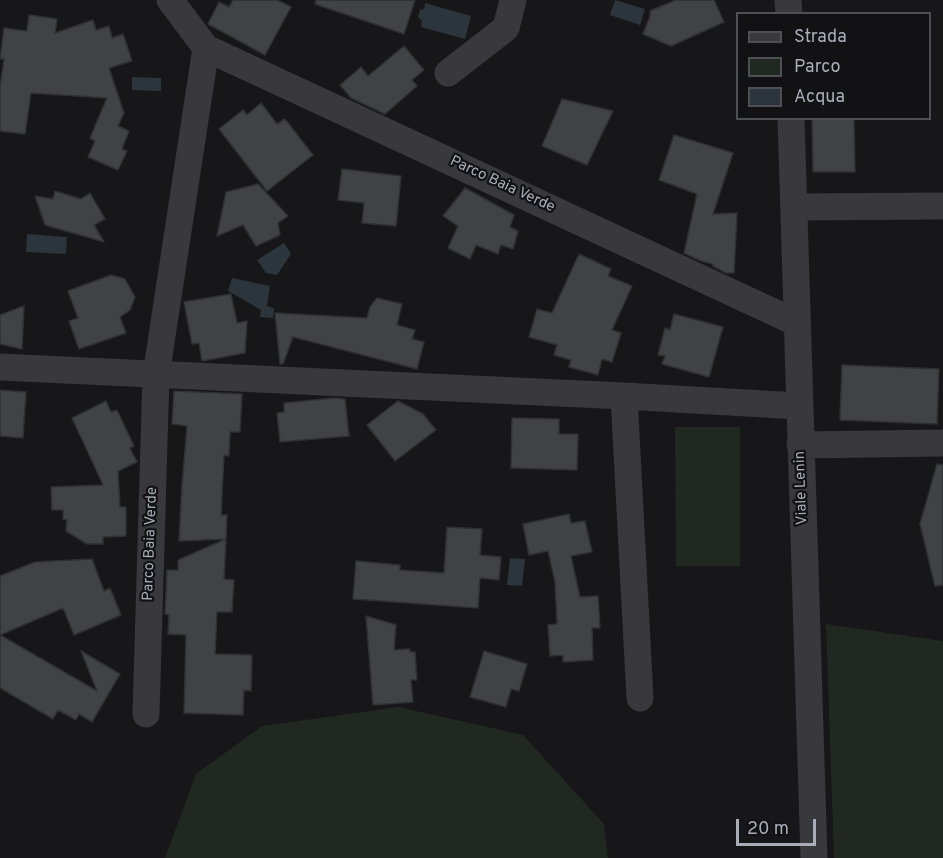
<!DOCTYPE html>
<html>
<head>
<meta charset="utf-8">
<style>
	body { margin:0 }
	#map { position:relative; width:943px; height:858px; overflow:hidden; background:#171618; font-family:Overpass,sans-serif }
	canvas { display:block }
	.legend { position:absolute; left:736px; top:12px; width:195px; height:108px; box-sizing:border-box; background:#121113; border:2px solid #4e4f55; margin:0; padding:8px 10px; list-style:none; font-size:18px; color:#a9adb8 }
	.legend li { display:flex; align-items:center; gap:12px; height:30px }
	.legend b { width:30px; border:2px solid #4e4f55 }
	.scale { position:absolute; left:736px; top:819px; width:80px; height:27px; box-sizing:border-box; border:3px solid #a9adb8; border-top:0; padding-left:8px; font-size:18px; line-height:21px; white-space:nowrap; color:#a9adb8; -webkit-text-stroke:4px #121113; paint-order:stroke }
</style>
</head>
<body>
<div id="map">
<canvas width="943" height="858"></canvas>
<ul class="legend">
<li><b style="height:8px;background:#38383d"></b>Strada</li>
<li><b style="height:16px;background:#212822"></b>Parco</li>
<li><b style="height:16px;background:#2d353c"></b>Acqua</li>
</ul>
<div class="scale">20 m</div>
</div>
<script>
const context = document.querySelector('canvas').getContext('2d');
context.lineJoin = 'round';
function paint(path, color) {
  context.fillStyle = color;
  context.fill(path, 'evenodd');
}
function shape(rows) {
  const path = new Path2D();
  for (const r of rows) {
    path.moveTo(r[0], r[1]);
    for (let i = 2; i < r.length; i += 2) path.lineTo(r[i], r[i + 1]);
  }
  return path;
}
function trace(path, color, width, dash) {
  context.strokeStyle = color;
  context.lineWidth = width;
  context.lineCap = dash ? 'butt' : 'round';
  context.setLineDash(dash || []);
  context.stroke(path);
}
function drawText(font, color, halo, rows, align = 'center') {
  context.font = font + ' Overpass,sans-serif';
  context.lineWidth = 4.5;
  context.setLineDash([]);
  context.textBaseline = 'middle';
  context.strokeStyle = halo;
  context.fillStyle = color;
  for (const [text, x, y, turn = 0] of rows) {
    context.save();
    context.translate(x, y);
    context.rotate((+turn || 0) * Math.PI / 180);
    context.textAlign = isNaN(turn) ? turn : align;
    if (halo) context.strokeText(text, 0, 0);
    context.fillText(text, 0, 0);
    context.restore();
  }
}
paint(shape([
	[675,427,740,427,740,566,676,566],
	[826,624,943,641,943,858,834,858],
	[399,707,523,735,604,824,608,858,165,858,196,774,262,726]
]), '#212822');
paint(shape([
	[615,0,645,9,640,25,610,15],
	[425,3,471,16,465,39,421,27,422,21,418,17,420,10,424,9],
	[132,77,161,78,161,91,132,90],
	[27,234,67,237,66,254,26,252],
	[284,243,291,254,277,275,266,273,257,260],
	[232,278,270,286,267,306,274,308,273,318,260,317,261,310,228,291],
	[510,558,525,559,522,586,507,585]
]), '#2d353c');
const building = shape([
	[233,0,277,0,291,7,265,55,208,24,219,2,229,7,233,0],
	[316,0,415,0,404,34,315,4,316,0],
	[676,0,714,0,724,22,671,46,643,34,650,16,650,11,676,0],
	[29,15,57,19,55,33,93,20,96,30,109,26,112,38,123,34,132,61,109,68,124,113,118,126,129,131,122,149,127,151,118,170,88,157,95,141,90,138,107,98,31,93,25,134,0,131,0,87,4,59,0,59,4,28,27,31,29,15],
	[404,46,424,70,412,80,417,86,385,114,351,98,340,85,361,67,368,76,404,46],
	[562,99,613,111,587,165,542,146,562,99],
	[261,103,277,124,285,119,313,155,267,191,219,129,243,110,247,115,261,103],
	[812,118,854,118,855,172,813,172,812,118],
	[674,135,733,153,713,214,737,213,734,273,726,273,713,266,713,264,701,261,684,253,697,194,659,180,674,135],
	[342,169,401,176,396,226,362,223,364,203,338,200,342,169],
	[258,184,288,216,278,223,280,235,256,246,243,225,217,236,226,192,258,184],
	[465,188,514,215,510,227,518,231,513,249,501,245,498,254,476,245,470,259,448,248,458,226,443,216,465,188],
	[55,191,81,199,90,193,105,219,94,225,104,242,45,225,35,196,53,199,55,191],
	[579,254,611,269,608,276,632,286,612,330,621,333,612,362,602,359,598,375,569,367,571,360,554,355,557,345,529,337,537,309,552,313,579,254],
	[111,275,125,279,135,297,130,310,120,317,126,333,79,349,69,321,78,318,68,291,111,275],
	[231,294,237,323,247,321,245,353,202,361,199,343,192,344,184,302,231,294],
	[377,298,402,304,397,325,415,330,412,339,424,342,417,369,293,337,283,364,280,364,275,313,367,318,370,307,377,298],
	[24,306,22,349,0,344,0,315,24,306],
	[674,314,723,327,709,377,662,364,665,356,658,355,665,328,670,330,674,314],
	[842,365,939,369,937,424,840,420,842,365],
	[0,390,26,392,23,438,0,436,0,390],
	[174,391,242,394,240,432,230,432,229,456,224,455,221,515,227,515,226,539,179,541,182,485,187,426,172,424,174,391],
	[334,398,345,399,349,436,280,442,277,413,284,412,284,403,334,398],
	[106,401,111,412,117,410,134,446,130,448,137,462,118,471,120,507,126,507,126,536,103,537,103,544,87,544,66,531,67,520,63,519,63,510,52,510,51,487,103,485,72,418,106,401],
	[398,401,423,414,436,430,395,461,367,425,398,401],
	[512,418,559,419,559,434,578,434,577,470,511,468,512,418],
	[937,464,943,465,943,585,935,586,920,524,937,464],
	[569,514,571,523,585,521,592,552,571,556,580,597,598,596,600,628,592,628,593,660,563,662,563,655,550,656,548,625,557,624,555,582,548,551,529,555,523,524,569,514],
	[447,527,482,529,480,555,501,557,499,580,480,578,478,608,353,599,356,561,400,565,400,570,444,573,447,527],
	[226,539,224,579,234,580,232,612,217,612,215,654,252,655,251,691,244,690,243,715,184,713,186,635,168,634,169,615,165,614,167,570,178,570,178,560,226,539],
	[92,559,104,591,110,588,121,615,74,635,63,608,0,635,0,576,35,562,92,559],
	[366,616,396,625,394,650,410,649,410,652,415,652,417,680,411,680,413,702,373,705,366,616],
	[0,635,97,691,81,651,120,674,92,722,79,714,76,720,58,710,53,719,0,688,0,635],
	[484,651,527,664,519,691,511,689,506,707,470,697,484,651]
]);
paint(building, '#414245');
trace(building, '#313134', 1.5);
trace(shape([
	[170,0,206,48,797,323],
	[788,0,789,14],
	[448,73,506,28,513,0],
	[791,118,814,858],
	[794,207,943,206],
	[0,367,624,396,799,406],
	[624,396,640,698],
	[800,445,943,443],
	[146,714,156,375,206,48]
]), '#38383d', 27);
drawText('15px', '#a9adb8', '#121113', [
	["Parco Baia Verde",502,185,25],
	["Viale Lenin",802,488,-92],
	["Parco Baia Verde",151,544,-88]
]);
</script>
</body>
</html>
